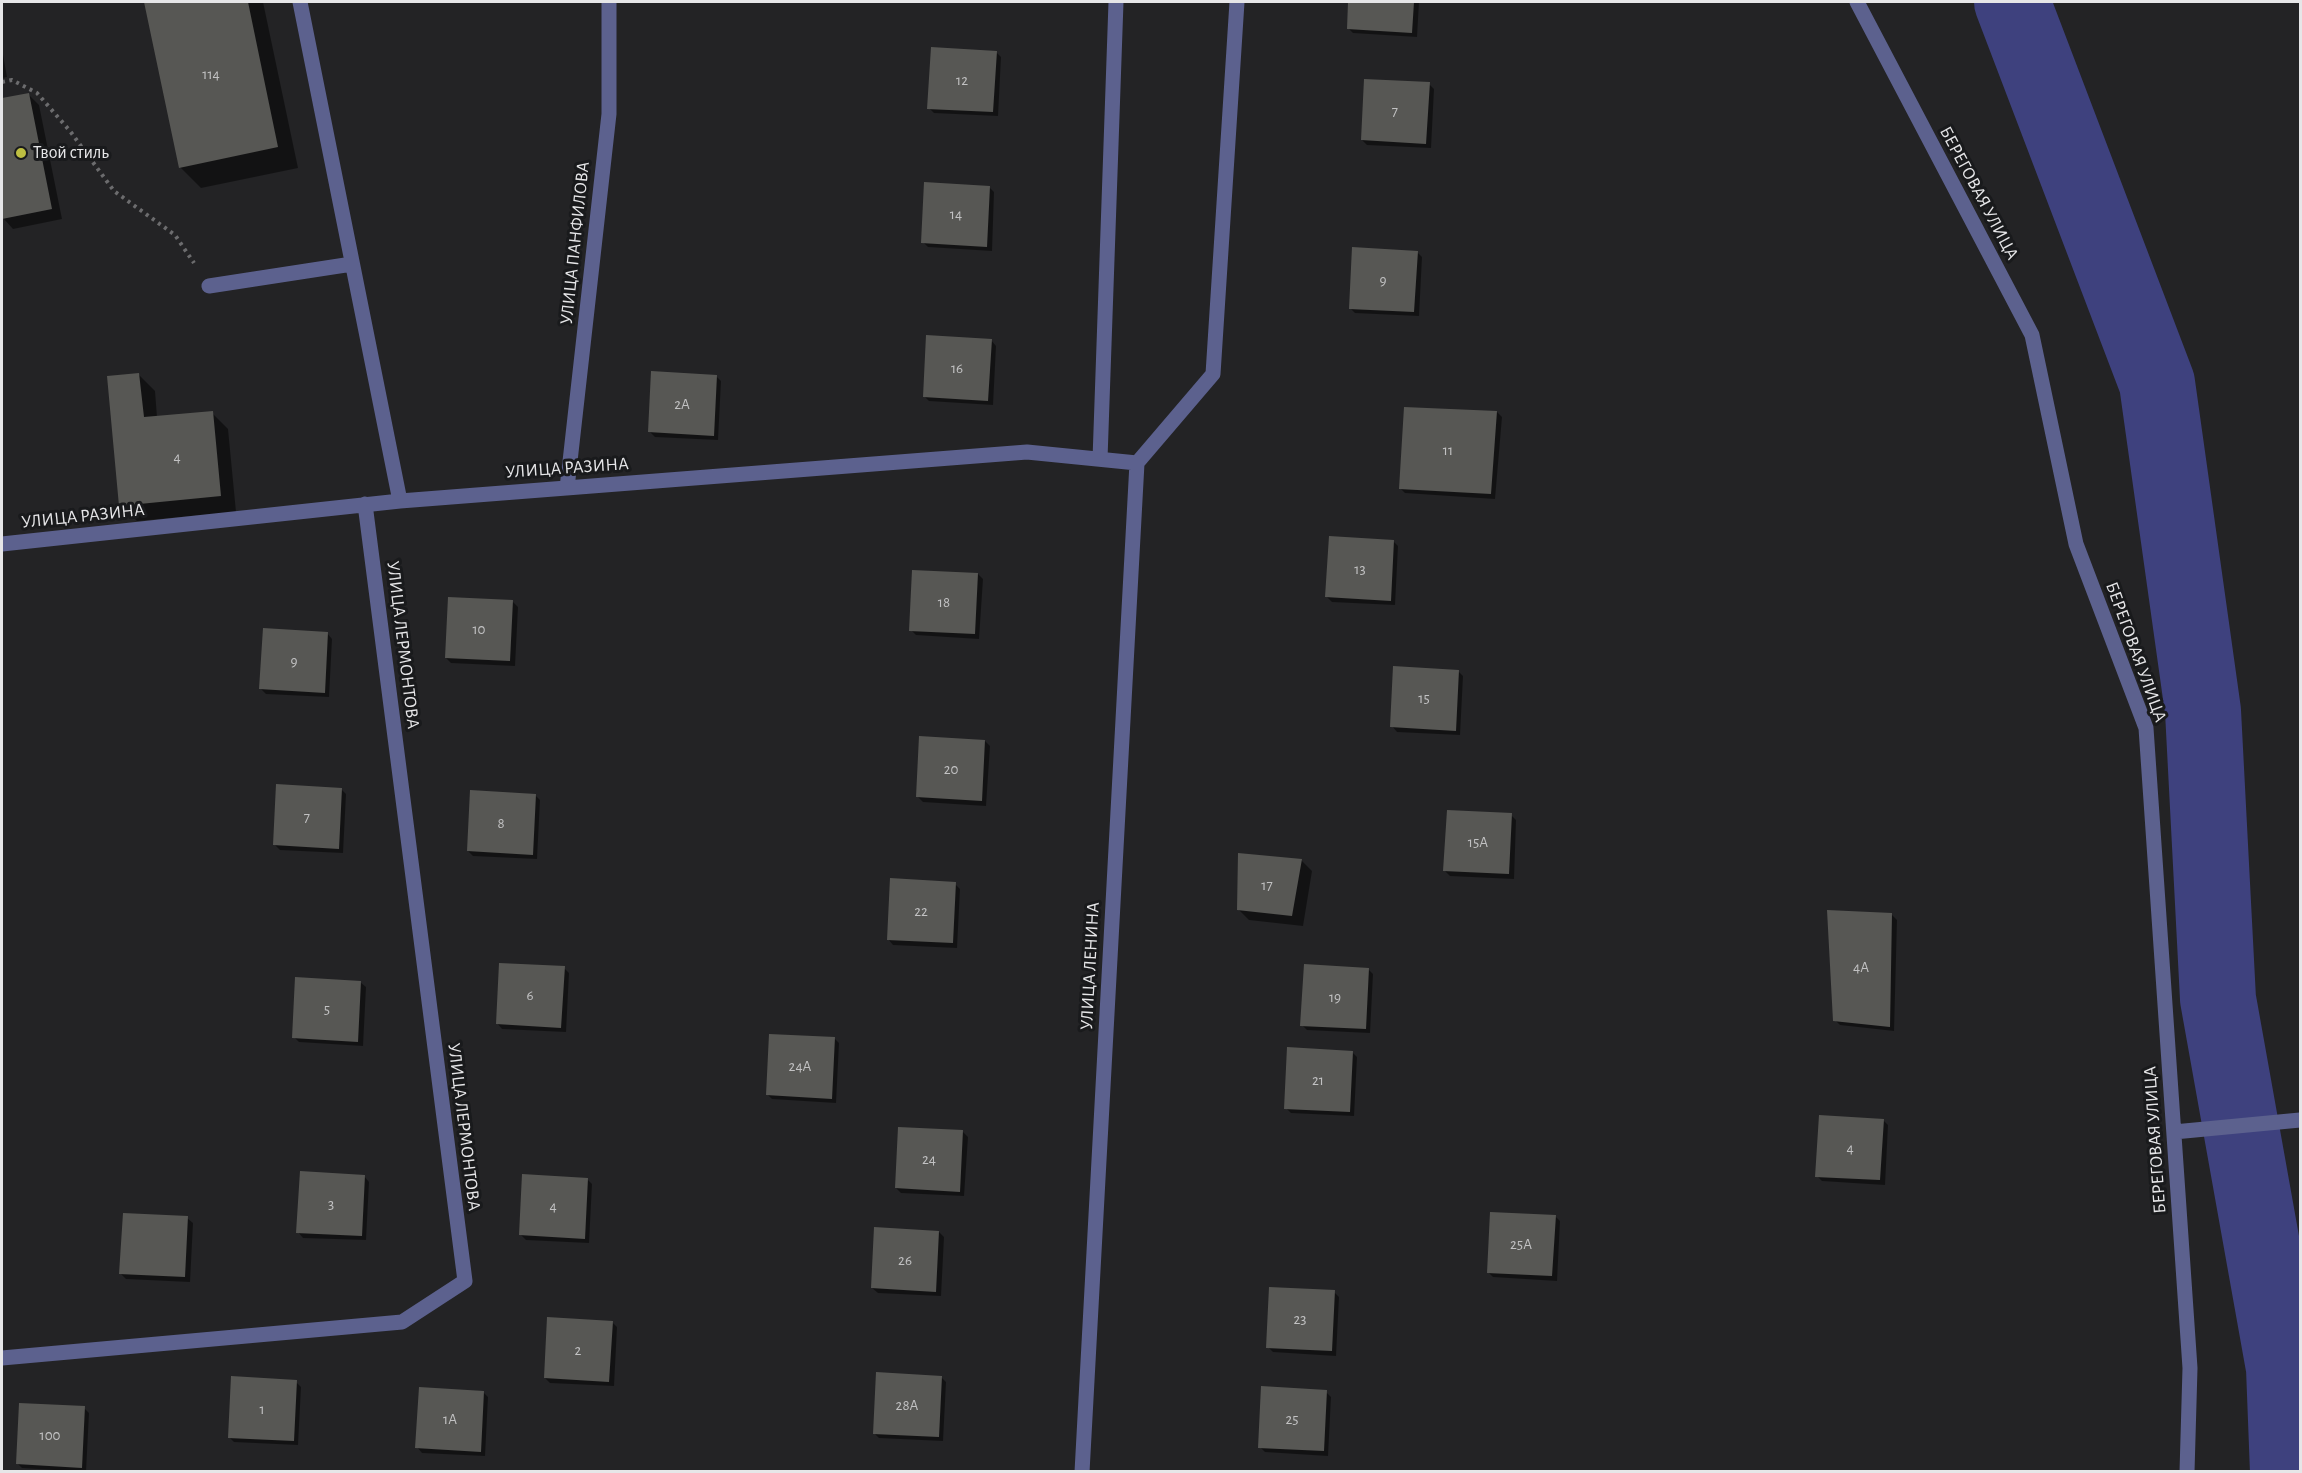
<!DOCTYPE html>
<html>
<head>
<meta charset="utf-8">
<style>
	body { margin:0 }
	#map { position:relative; width:2302px; height:1473px; overflow:hidden; background:#232325; font-family:"Alegreya Sans",sans-serif }
	canvas { display:block }
	.frame { position:absolute; inset:0; border:3px solid #e6e6e8; pointer-events:none }
</style>
</head>
<body>
<div id="map">
<canvas width="2302" height="1473"></canvas>
<div class="frame"></div>
</div>
<script>
const context = document.querySelector('canvas').getContext('2d');
context.lineJoin = 'round';
function paint(path, color) {
  context.fillStyle = color;
  context.fill(path, 'evenodd');
}
function shape(rows) {
  const path = new Path2D();
  for (const r of rows) {
    path.moveTo(r[0], r[1]);
    for (let i = 2; i < r.length; i += 2) path.lineTo(r[i], r[i + 1]);
  }
  return path;
}
function trace(path, color, width, dash) {
  context.strokeStyle = color;
  context.lineWidth = width;
  context.lineCap = dash ? 'butt' : 'round';
  context.setLineDash(dash || []);
  context.stroke(path);
}
function drawText(font, color, halo, rows, align = 'center') {
  context.font = font + ' "Alegreya Sans",sans-serif';
  context.lineWidth = 6;
  context.setLineDash([]);
  context.textBaseline = 'middle';
  context.strokeStyle = halo;
  context.fillStyle = color;
  for (const [text, x, y, turn = 0] of rows) {
    context.save();
    context.translate(x, y);
    context.rotate((+turn || 0) * Math.PI / 180);
    context.textAlign = isNaN(turn) ? turn : align;
    if (halo) context.strokeText(text, 0, 0);
    context.fillText(text, 0, 0);
    context.restore();
  }
}
paint(shape([
	[145,2,263,2,298,168,201,188,180,167],
	[1350,2,1419,2,1417,37,1353,33,1348,28],
	[2,49,7,77,2,78],
	[996,52,1001,57,998,116,934,113,929,108],
	[1429,84,1434,89,1431,148,1367,145,1362,140],
	[28,94,39,105,62,219,13,229,3,218,2,213,2,100],
	[989,187,994,192,992,251,928,247,923,242],
	[1417,252,1422,257,1419,316,1355,313,1350,308],
	[991,340,996,346,993,405,929,401,924,396],
	[139,375,155,391,157,417,212,413,228,429,236,512,137,521,121,505],
	[716,376,721,381,718,440,655,437,650,432],
	[1497,412,1502,417,1495,499,1405,493,1400,488],
	[1393,541,1398,546,1395,605,1332,602,1327,597],
	[978,574,983,579,979,639,916,635,911,630],
	[513,602,518,607,515,666,451,663,446,658],
	[327,633,332,639,329,697,266,694,261,689],
	[1458,671,1463,676,1460,735,1397,732,1392,726],
	[985,741,990,746,986,806,923,802,918,797],
	[341,789,346,794,343,853,280,850,275,845],
	[535,795,540,800,537,859,473,856,468,851],
	[1511,815,1516,820,1514,879,1450,876,1445,871],
	[1301,860,1312,871,1303,926,1249,920,1239,910],
	[955,884,960,889,957,948,893,945,888,939],
	[1892,915,1897,920,1894,1031,1840,1025,1835,1020],
	[564,968,569,973,566,1032,502,1029,497,1023],
	[1368,969,1373,974,1370,1033,1307,1030,1302,1025],
	[360,982,366,987,363,1046,299,1042,294,1037],
	[834,1038,839,1043,836,1103,772,1099,767,1094],
	[1352,1052,1357,1057,1354,1116,1291,1113,1286,1108],
	[1883,1120,1888,1125,1885,1185,1822,1181,1817,1176],
	[963,1132,968,1137,964,1196,901,1193,896,1188],
	[364,1176,369,1182,366,1240,303,1238,298,1232],
	[587,1179,592,1184,589,1243,526,1240,521,1235],
	[1555,1216,1560,1221,1557,1281,1493,1277,1488,1272],
	[187,1218,193,1223,190,1282,126,1279,121,1274],
	[939,1232,944,1237,941,1296,878,1293,872,1288],
	[1334,1292,1339,1297,1336,1356,1273,1352,1268,1347],
	[612,1322,617,1327,614,1386,550,1383,545,1378],
	[941,1377,946,1382,943,1441,879,1438,874,1433],
	[296,1382,301,1387,298,1445,234,1442,229,1437],
	[483,1392,488,1397,485,1456,422,1453,417,1447],
	[1326,1392,1331,1397,1328,1456,1265,1452,1260,1447],
	[84,1408,89,1413,86,1472,22,1468,17,1463]
]), '#0007');
trace(shape([
	[2012,2,2157,383,2203,711,2218,999,2284,1368,2288,1472]
]), '#3e417e', 76);
paint(shape([
	[144,2,248,2,278,147,179,168],
	[1348,2,1414,2,1412,33,1347,29],
	[931,47,997,51,993,112,927,109],
	[1364,79,1430,82,1426,144,1361,140],
	[29,93,52,209,2,219,2,98],
	[924,182,990,186,987,247,921,243],
	[1352,247,1418,251,1414,312,1349,309],
	[926,335,992,339,988,401,923,397],
	[651,371,717,375,714,436,648,432],
	[139,373,144,417,213,411,221,496,119,506,107,376],
	[1404,407,1497,411,1491,494,1399,489],
	[1329,536,1394,540,1391,601,1325,597],
	[912,570,978,573,975,634,909,631],
	[448,597,513,600,510,661,445,658],
	[263,628,328,632,325,693,259,689],
	[1393,666,1459,670,1456,731,1390,727],
	[919,736,985,740,982,801,916,797],
	[276,784,342,788,339,849,273,845],
	[470,790,536,794,533,855,467,851],
	[1447,810,1512,813,1509,874,1443,871],
	[1238,853,1302,859,1292,916,1237,910],
	[890,878,956,882,953,943,887,940],
	[1827,910,1892,913,1890,1027,1833,1021],
	[499,963,565,966,561,1028,496,1024],
	[1304,964,1369,968,1366,1029,1300,1026],
	[295,977,361,981,358,1042,292,1038],
	[769,1034,835,1037,832,1099,766,1095],
	[1287,1047,1353,1051,1350,1112,1284,1109],
	[1819,1115,1884,1119,1880,1180,1815,1177],
	[898,1127,963,1130,960,1192,895,1188],
	[300,1171,365,1175,362,1236,296,1233],
	[522,1174,588,1178,585,1239,519,1235],
	[1490,1212,1556,1215,1552,1276,1487,1273],
	[123,1213,188,1216,185,1277,119,1274],
	[874,1227,939,1231,936,1292,871,1288],
	[1269,1287,1335,1290,1332,1351,1266,1348],
	[547,1317,613,1321,609,1382,544,1378],
	[876,1372,942,1376,939,1437,873,1434],
	[231,1376,297,1380,294,1441,228,1438],
	[1261,1386,1327,1390,1324,1451,1258,1448],
	[419,1387,484,1391,481,1452,415,1448],
	[19,1403,85,1406,82,1468,16,1464]
]), '#575754');
trace(shape([
	[2,82,12,80,37,93,70,131,114,191,175,235,194,263]
]), '#6c6c6e', 4, [3, 4.5]);
trace(shape([
	[300,2,400,501],
	[1857,2,2032,335,2076,544,2146,728,2190,1368,2187,1472],
	[209,286,352,264],
	[1100,459,1116,2],
	[1137,463,1213,374,1237,2],
	[567,488,609,114,609,2],
	[2,544,400,501,1027,452,1137,463],
	[2174,1132,2300,1120],
	[2,1358,402,1322,465,1281,365,504],
	[1082,1472,1137,463]
]), '#5c618e', 15);
for (const [x, y, r, color] of [
	[21,153,6,"#bebf42"]
]) {
  const dot = new Path2D();
  dot.arc(x, y, r, 0, 2 * Math.PI);
  context.fillStyle = color;
  context.fill(dot);
  trace(dot, '#191a1c', 2);
}
drawText('15px', '#c2c2c3', null, [
	["114",211,74],
	["12",962,80],
	["7",1395,111],
	["14",956,214],
	["9",1383,280],
	["16",957,368],
	["2А",682,404],
	["11",1448,450],
	["4",177,457],
	["13",1360,569],
	["18",944,602],
	["10",479,629],
	["9",294,661],
	["15",1424,698],
	["20",951,769],
	["7",307,817],
	["8",501,823],
	["15А",1478,842],
	["17",1267,885],
	["22",921,911],
	["4А",1861,967],
	["6",530,995],
	["19",1335,997],
	["5",327,1009],
	["24А",800,1066],
	["21",1318,1080],
	["4",1850,1148],
	["24",929,1159],
	["3",331,1204],
	["4",553,1206],
	["25А",1521,1244],
	["26",905,1260],
	["23",1300,1319],
	["2",578,1350],
	["28А",907,1405],
	["1",262,1409],
	["1А",450,1419],
	["25",1292,1419],
	["100",50,1435]
]);
drawText('18px', '#e6e6e8', '#191a1c', [
	["Твой стиль",33,153]
], 'left');
drawText('18px', '#e6e6e8', '#191a1c', [
	["БЕРЕГОВАЯ УЛИЦА",1979,193,62],
	["УЛИЦА ПАНФИЛОВА",575,243,-84],
	["УЛИЦА РАЗИНА",567,468,-4],
	["УЛИЦА РАЗИНА",83,516,-6],
	["УЛИЦА ЛЕРМОНТОВА",403,645,83],
	["БЕРЕГОВАЯ УЛИЦА",2136,652,70],
	["УЛИЦА ЛЕНИНА",1090,966,-87],
	["УЛИЦА ЛЕРМОНТОВА",464,1127,83],
	["БЕРЕГОВАЯ УЛИЦА",2155,1140,-94]
]);
</script>
</body>
</html>
